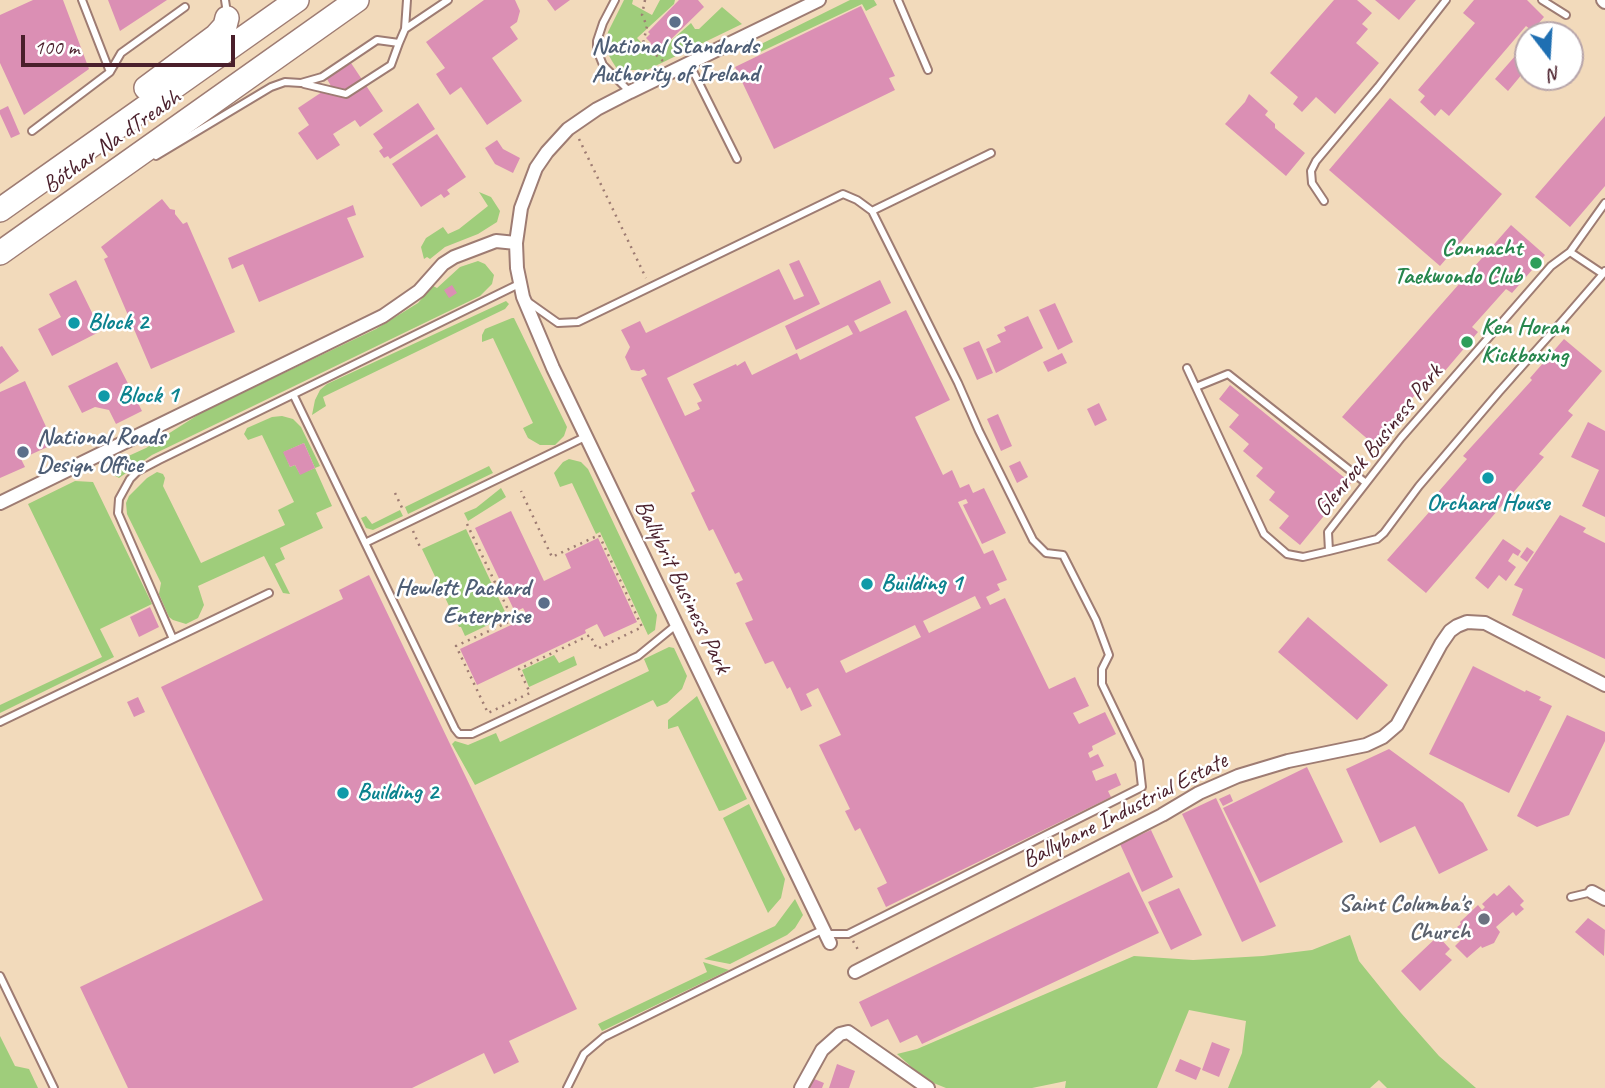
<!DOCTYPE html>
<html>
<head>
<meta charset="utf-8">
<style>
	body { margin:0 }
	#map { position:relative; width:1605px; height:1088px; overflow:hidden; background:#f2dabb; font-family:Caveat,sans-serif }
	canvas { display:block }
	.north { position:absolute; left:1514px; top:21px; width:70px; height:70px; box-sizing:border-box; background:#fff; border:2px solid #b7a5aa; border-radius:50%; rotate:163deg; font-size:19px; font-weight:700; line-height:28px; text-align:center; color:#4a1f2b }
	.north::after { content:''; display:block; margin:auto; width:24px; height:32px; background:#1f6fb2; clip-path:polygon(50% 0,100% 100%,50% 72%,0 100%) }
	.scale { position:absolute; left:21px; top:35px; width:214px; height:32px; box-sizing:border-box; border:4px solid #4a1f2b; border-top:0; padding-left:9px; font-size:21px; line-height:24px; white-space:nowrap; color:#4a1f2b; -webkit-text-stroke:5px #fff; paint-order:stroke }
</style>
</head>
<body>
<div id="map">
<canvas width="1605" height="1088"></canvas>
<div class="north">N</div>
<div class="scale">100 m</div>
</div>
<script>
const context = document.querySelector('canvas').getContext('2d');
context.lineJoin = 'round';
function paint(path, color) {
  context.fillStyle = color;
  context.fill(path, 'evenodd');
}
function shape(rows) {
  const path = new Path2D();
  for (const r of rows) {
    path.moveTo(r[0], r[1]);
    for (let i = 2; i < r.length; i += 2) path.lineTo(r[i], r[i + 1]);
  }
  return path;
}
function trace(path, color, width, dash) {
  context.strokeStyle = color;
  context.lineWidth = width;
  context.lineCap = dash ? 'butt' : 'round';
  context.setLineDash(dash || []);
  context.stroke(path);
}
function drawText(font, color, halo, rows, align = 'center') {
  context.font = font + ' Caveat,sans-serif';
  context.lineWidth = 5;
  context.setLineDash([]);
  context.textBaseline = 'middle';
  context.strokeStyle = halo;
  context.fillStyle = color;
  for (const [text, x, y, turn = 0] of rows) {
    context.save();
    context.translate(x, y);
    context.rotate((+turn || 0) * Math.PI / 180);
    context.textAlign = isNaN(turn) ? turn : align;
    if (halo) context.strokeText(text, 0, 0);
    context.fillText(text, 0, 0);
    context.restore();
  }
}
paint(shape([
	[624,0,633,0,632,4,652,15,660,0,675,0,674,4,637,38,654,56,691,23,695,29,699,29,722,7,742,24,647,70,629,70,628,75,617,69,612,61,607,52,606,42,608,32],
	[850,0,874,0,877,5,866,11,862,4,754,55,751,49],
	[479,192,491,197,500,211,497,222,478,234,445,247,430,259,427,257,424,259,421,247,426,238,443,227,448,234,459,229,488,206],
	[478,261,485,264,494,275,492,284,480,296,152,455,119,478,112,474,113,463,146,448,204,411,376,329,418,303,433,286,437,288,460,267],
	[506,301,509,304,505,309,323,397,326,406,312,415,315,400,320,390,327,384],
	[512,318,514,318,567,427,564,436,555,445,540,445,528,438,523,428,533,423,493,338,482,342,482,335,485,329],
	[282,416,293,419,301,427,320,466,315,468,332,506,316,513,323,528,280,548,285,559,275,564,290,594,283,593,264,556,198,586,204,605,198,618,186,624,173,620,169,617,159,594,161,583,127,514,126,503,129,496,147,478,157,472,163,474,165,478,163,486,201,563,285,525,278,510,294,502,262,435,248,440,244,434,247,428,272,417],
	[304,443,315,468,300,474,295,465,290,467,284,452],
	[569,459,581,462,588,469,657,615,655,630,648,635,600,532,596,534,572,483,560,487,554,473,563,462],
	[489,466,493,473,408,514,405,507],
	[75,481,93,482,152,604,100,629,114,657,0,713,0,705,102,657,28,504],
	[501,488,506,497,468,521,464,513,476,508],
	[400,510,403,516,373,530,366,528,361,518,366,516,372,524],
	[466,529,507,616,465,636,461,627,459,627,422,549],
	[669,647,674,648,687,676,682,689,667,703,657,707,653,700,475,785,452,744,455,741,468,745,496,733,500,742,649,671,644,659],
	[554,655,559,663,574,656,577,665,529,687,522,670],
	[697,696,747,799,724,810,719,811,678,726,668,729,668,720],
	[749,804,785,879,781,898,768,913,723,818],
	[795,899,803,915,795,928,787,935,730,964,704,959,775,926],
	[1350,935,1359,961,1401,1013,1439,1056,1476,1088,1387,1088,1379,1080,1370,1088,1228,1088,1242,1053,1246,1021,1189,1010,1157,1088,1065,1088,1066,1081,1032,1088,946,1088,926,1080,897,1054,917,1049,1134,956,1193,960,1263,956,1312,950],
	[703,962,729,970,602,1031,598,1024,707,972],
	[0,1036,15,1066,29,1069,38,1088,0,1088]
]), '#9fcd7b');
paint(shape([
	[33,0,63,0,89,69,24,115,0,63,0,15],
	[108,0,167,0,120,31],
	[484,0,515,0,520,11,517,22,510,27,518,39,492,58,522,101,487,125,461,87,450,95,436,74,445,68,426,42],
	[547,0,570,0,555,11],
	[679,0,698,0,704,7,656,54,648,46,651,43,646,38,650,34,648,32],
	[1334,0,1357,0,1372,13,1362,24,1368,29,1356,43,1379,63,1335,114,1316,97,1302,112,1293,104,1298,97,1270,73],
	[1375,0,1416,0,1399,20],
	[1474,0,1527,0,1544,17,1532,31,1526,26,1449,116,1441,109,1435,116,1420,102,1425,96,1418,90,1475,23,1463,13],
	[861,6,895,76,889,78,895,90,774,149,735,67],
	[1523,47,1528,51,1528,67,1508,91,1495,79],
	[351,63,383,111,360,127,355,120,333,134,340,145,317,160,298,133,309,125,298,108,331,86,327,79],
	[1249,94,1268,111,1265,115,1275,124,1275,128,1305,153,1286,176,1225,124,1245,102],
	[1390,98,1502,194,1440,266,1329,170],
	[418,103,435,129,390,159,388,156,384,158,379,151,383,148,373,134],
	[8,106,20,134,11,138,0,114,0,110],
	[1605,116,1605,186,1570,227,1535,197],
	[437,134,466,177,447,190,450,194,444,198,441,194,421,207,392,164],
	[497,140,503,149,520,158,513,173,495,164,485,148],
	[162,199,170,209,175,210,175,214,183,224,187,222,235,332,151,369,104,259,108,257,101,247],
	[353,205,356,215,347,218,364,257,259,302,243,264,232,269,228,258],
	[1511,225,1545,255,1512,293,1506,289,1472,327,1478,332,1444,372,1439,368,1407,404,1412,409,1378,448,1342,417],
	[799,260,820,304,667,378,685,416,700,409,697,403,702,401,693,384,736,364,737,366,745,361,752,375,797,353,800,360,853,334,848,325,796,350,785,326,880,280,891,303,854,321,860,332,906,310,950,400,915,417,943,475,952,470,960,488,969,484,973,493,984,488,1006,533,982,544,963,505,968,503,966,499,958,502,984,554,993,550,1007,580,997,584,1000,590,986,597,990,605,1005,598,1049,689,1075,677,1089,706,1073,713,1079,724,1105,712,1116,734,1092,746,1093,750,1088,753,1090,758,1098,754,1104,766,1092,771,1096,781,1116,773,1121,785,1108,791,1111,797,886,907,877,888,887,883,860,828,855,831,845,811,850,809,819,745,841,735,818,688,806,694,812,706,801,711,790,687,787,689,773,661,765,664,745,623,753,620,736,583,743,580,739,572,735,574,713,529,709,531,691,493,695,491,641,378,647,375,644,369,639,371,631,370,625,357,630,347,621,330,640,321,646,333,779,269,794,300,804,296,789,264],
	[975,596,981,608,929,633,923,621],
	[915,625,921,637,846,673,840,661],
	[76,280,101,331,52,356,38,329,61,317,49,294],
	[452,285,457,293,449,298,444,290],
	[1055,303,1073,342,1058,350,1039,310],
	[1028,316,1043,348,996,373,986,349,1001,342,997,335,1006,331,1004,327],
	[1564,339,1602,371,1568,411,1573,415,1539,454,1544,457,1426,593,1387,560,1438,502,1433,498,1467,459,1463,456,1532,380,1530,378],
	[979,341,993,373,977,380,963,348],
	[2,346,19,371,0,384,0,347],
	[1062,353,1067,363,1048,372,1043,362],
	[117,362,142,411,116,424,109,410,95,407,82,413,68,386],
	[25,381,54,444,21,459,25,467,0,478,0,392],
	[1230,385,1351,483,1300,545,1279,528,1289,516,1269,500,1275,492,1256,476,1263,468,1243,451,1249,444,1229,427,1239,415,1219,399],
	[1099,403,1107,420,1095,426,1087,409],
	[998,414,1012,446,1001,451,987,419],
	[1588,422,1605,431,1605,517,1582,506,1599,470,1571,457],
	[304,443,315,468,300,475,295,465,290,467,283,452],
	[1020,461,1028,477,1017,483,1009,466],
	[511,511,544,581,571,568,565,554,598,538,637,622,604,637,597,624,585,630,586,633,477,685,460,649,528,617,523,608,515,612,475,528],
	[1560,515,1586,528,1583,532,1605,543,1605,659,1512,615,1523,589,1514,585],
	[1503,539,1521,551,1518,556,1513,553,1508,561,1516,567,1506,581,1499,575,1488,589,1475,578],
	[1527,547,1534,552,1527,562,1520,557],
	[369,575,577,1009,509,1041,519,1062,494,1074,484,1053,412,1088,128,1088,80,987,263,900,161,687,343,599,339,590],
	[150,607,159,627,139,637,130,617],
	[1308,617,1388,685,1357,720,1278,652],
	[1473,666,1525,692,1526,690,1541,697,1539,700,1552,706,1509,793,1429,754],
	[138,697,145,712,134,717,127,702],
	[1567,715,1605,732,1605,741,1569,815,1537,827,1517,816],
	[1389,749,1463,803,1488,850,1439,874,1415,826,1380,843,1346,769],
	[1307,767,1343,842,1260,883,1223,808],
	[1230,794,1233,801,1223,806,1219,799],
	[1216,798,1276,926,1242,942,1182,814],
	[1151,830,1173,877,1142,892,1120,844],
	[1129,872,1159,933,922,1044,917,1035,900,1043,888,1019,871,1027,859,1002],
	[1509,885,1524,901,1520,905,1524,909,1516,916,1513,912,1496,927,1500,932,1494,943,1482,948,1481,946,1467,958,1455,946,1464,937,1457,927,1461,924,1460,922,1478,905,1482,910,1485,907,1482,904,1494,893,1497,896],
	[1179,888,1202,935,1171,950,1148,902],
	[1588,918,1605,930,1604,956,1575,932],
	[1438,936,1450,949,1445,954,1452,960,1420,991,1401,971],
	[1212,1042,1230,1049,1219,1077,1202,1070],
	[1180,1059,1201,1068,1196,1080,1175,1071],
	[837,1064,855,1071,849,1088,829,1088],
	[812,1078,824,1083,822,1088,808,1088]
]), '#db8fb4');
const lane = shape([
	[82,0,110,72],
	[225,0,227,13],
	[615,0,603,23,597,41,597,50,603,65,630,92],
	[898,0,928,70],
	[1542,0,1566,15],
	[405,29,448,0],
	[689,63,737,159],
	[304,84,346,94,391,65,399,43],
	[32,131,110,72,121,53,185,7],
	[156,156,271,87,285,82,301,83,322,77,377,40,399,43,405,29,407,0],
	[1324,201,1312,183,1311,171,1316,161,1378,87,1446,0],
	[872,211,991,153],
	[1570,252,1605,203],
	[1603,274,1570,252,1551,266,1401,438,1328,532,1329,551,1377,539,1384,533,1419,486,1499,392,1564,319,1603,274,1605,271],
	[527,301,558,323,578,322,843,194,857,200,872,211,958,383,979,431,1033,540,1046,553,1063,555,1096,620,1109,655,1102,669,1102,684,1139,761,1142,787,848,934,826,934],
	[1187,368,1264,534,1287,554,1303,557,1329,551],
	[1196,387,1228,374,1366,483],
	[294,396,455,729,459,734,472,734,638,656,676,625],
	[365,543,585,437],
	[173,639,118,513,119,499,130,479,138,471,159,460,519,284],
	[0,722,269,593],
	[1571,897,1592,892],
	[0,976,54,1088],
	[567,1088,584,1054,604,1037,824,929]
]);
const street = shape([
	[819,0,630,92,597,109,568,129,547,152,536,168,521,208,516,243,517,268,523,297,553,368,830,943],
	[1603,0,1605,2],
	[0,503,383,316,419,291,443,264,454,257,496,241,516,243],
	[1592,892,1605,899],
	[855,972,1162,815,1199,793,1238,776,1288,761,1366,745,1383,737,1397,725,1441,644,1450,631,1457,626,1467,622,1485,623,1605,685],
	[801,1088,822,1050,840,1034,848,1032,928,1088]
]);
const highway = shape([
	[146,88,216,36,225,26,227,18],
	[0,210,297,0],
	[0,253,357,0]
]);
trace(lane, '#9e7c73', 10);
trace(street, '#9e7c73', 16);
trace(highway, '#9e7c73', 26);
trace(shape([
	[645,0,642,15,647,26,643,44,663,61],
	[579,139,646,278],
	[395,493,404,512],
	[467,524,513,620,456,646,488,713,530,693,519,669,590,635,597,649,642,627,599,535,552,557,521,491],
	[413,531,420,547],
	[853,941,860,953]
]), '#9e7c73', 2.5, [2, 5]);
trace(lane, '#fff', 6);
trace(street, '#fff', 12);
trace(highway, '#fff', 23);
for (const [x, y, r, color] of [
	[675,22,7,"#5c6f8a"],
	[1536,263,7,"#2e9e5b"],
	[74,323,7,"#0f9aa8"],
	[1467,342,7,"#2e9e5b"],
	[104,396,7,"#0f9aa8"],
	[23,452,7,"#5c6f8a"],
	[1488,478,7,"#0f9aa8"],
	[867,584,7,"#0f9aa8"],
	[544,603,7,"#5c6f8a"],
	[343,793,7,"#0f9aa8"],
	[1484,919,7,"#6b7280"]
]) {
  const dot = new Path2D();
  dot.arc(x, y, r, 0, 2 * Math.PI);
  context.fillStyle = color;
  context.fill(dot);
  trace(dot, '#fff', 2.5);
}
drawText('bold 24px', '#4e5e75', '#fff', [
	["National Standards",675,47],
	["Authority of Ireland",675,75],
	["National Roads",37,438,"left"],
	["Design Office",37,466,"left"],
	["Hewlett Packard",530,589,"right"],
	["Enterprise",530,617,"right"]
]);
drawText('24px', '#4a1f2b', '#fff', [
	["Bóthar Na dTreabh",112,142,-35],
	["Glenrock Business Park",1379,441,-51],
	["Ballybrit Business Park",682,587,64],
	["Ballybane Industrial Estate",1125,811,-27]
]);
drawText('bold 24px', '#27864d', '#fff', [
	["Connacht",1522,249],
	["Taekwondo Club",1522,277],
	["Ken Horan",1481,328,"left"],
	["Kickboxing",1481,356,"left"]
], 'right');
drawText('bold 24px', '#0d838f', '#fff', [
	["Block 2",88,323],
	["Block 1",118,396],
	["Orchard House",1488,504,"center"],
	["Building 1",881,584],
	["Building 2",357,793]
], 'left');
drawText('bold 24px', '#5b616d', '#fff', [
	["Saint Columba's",1470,905],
	["Church",1470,933]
], 'right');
</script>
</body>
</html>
